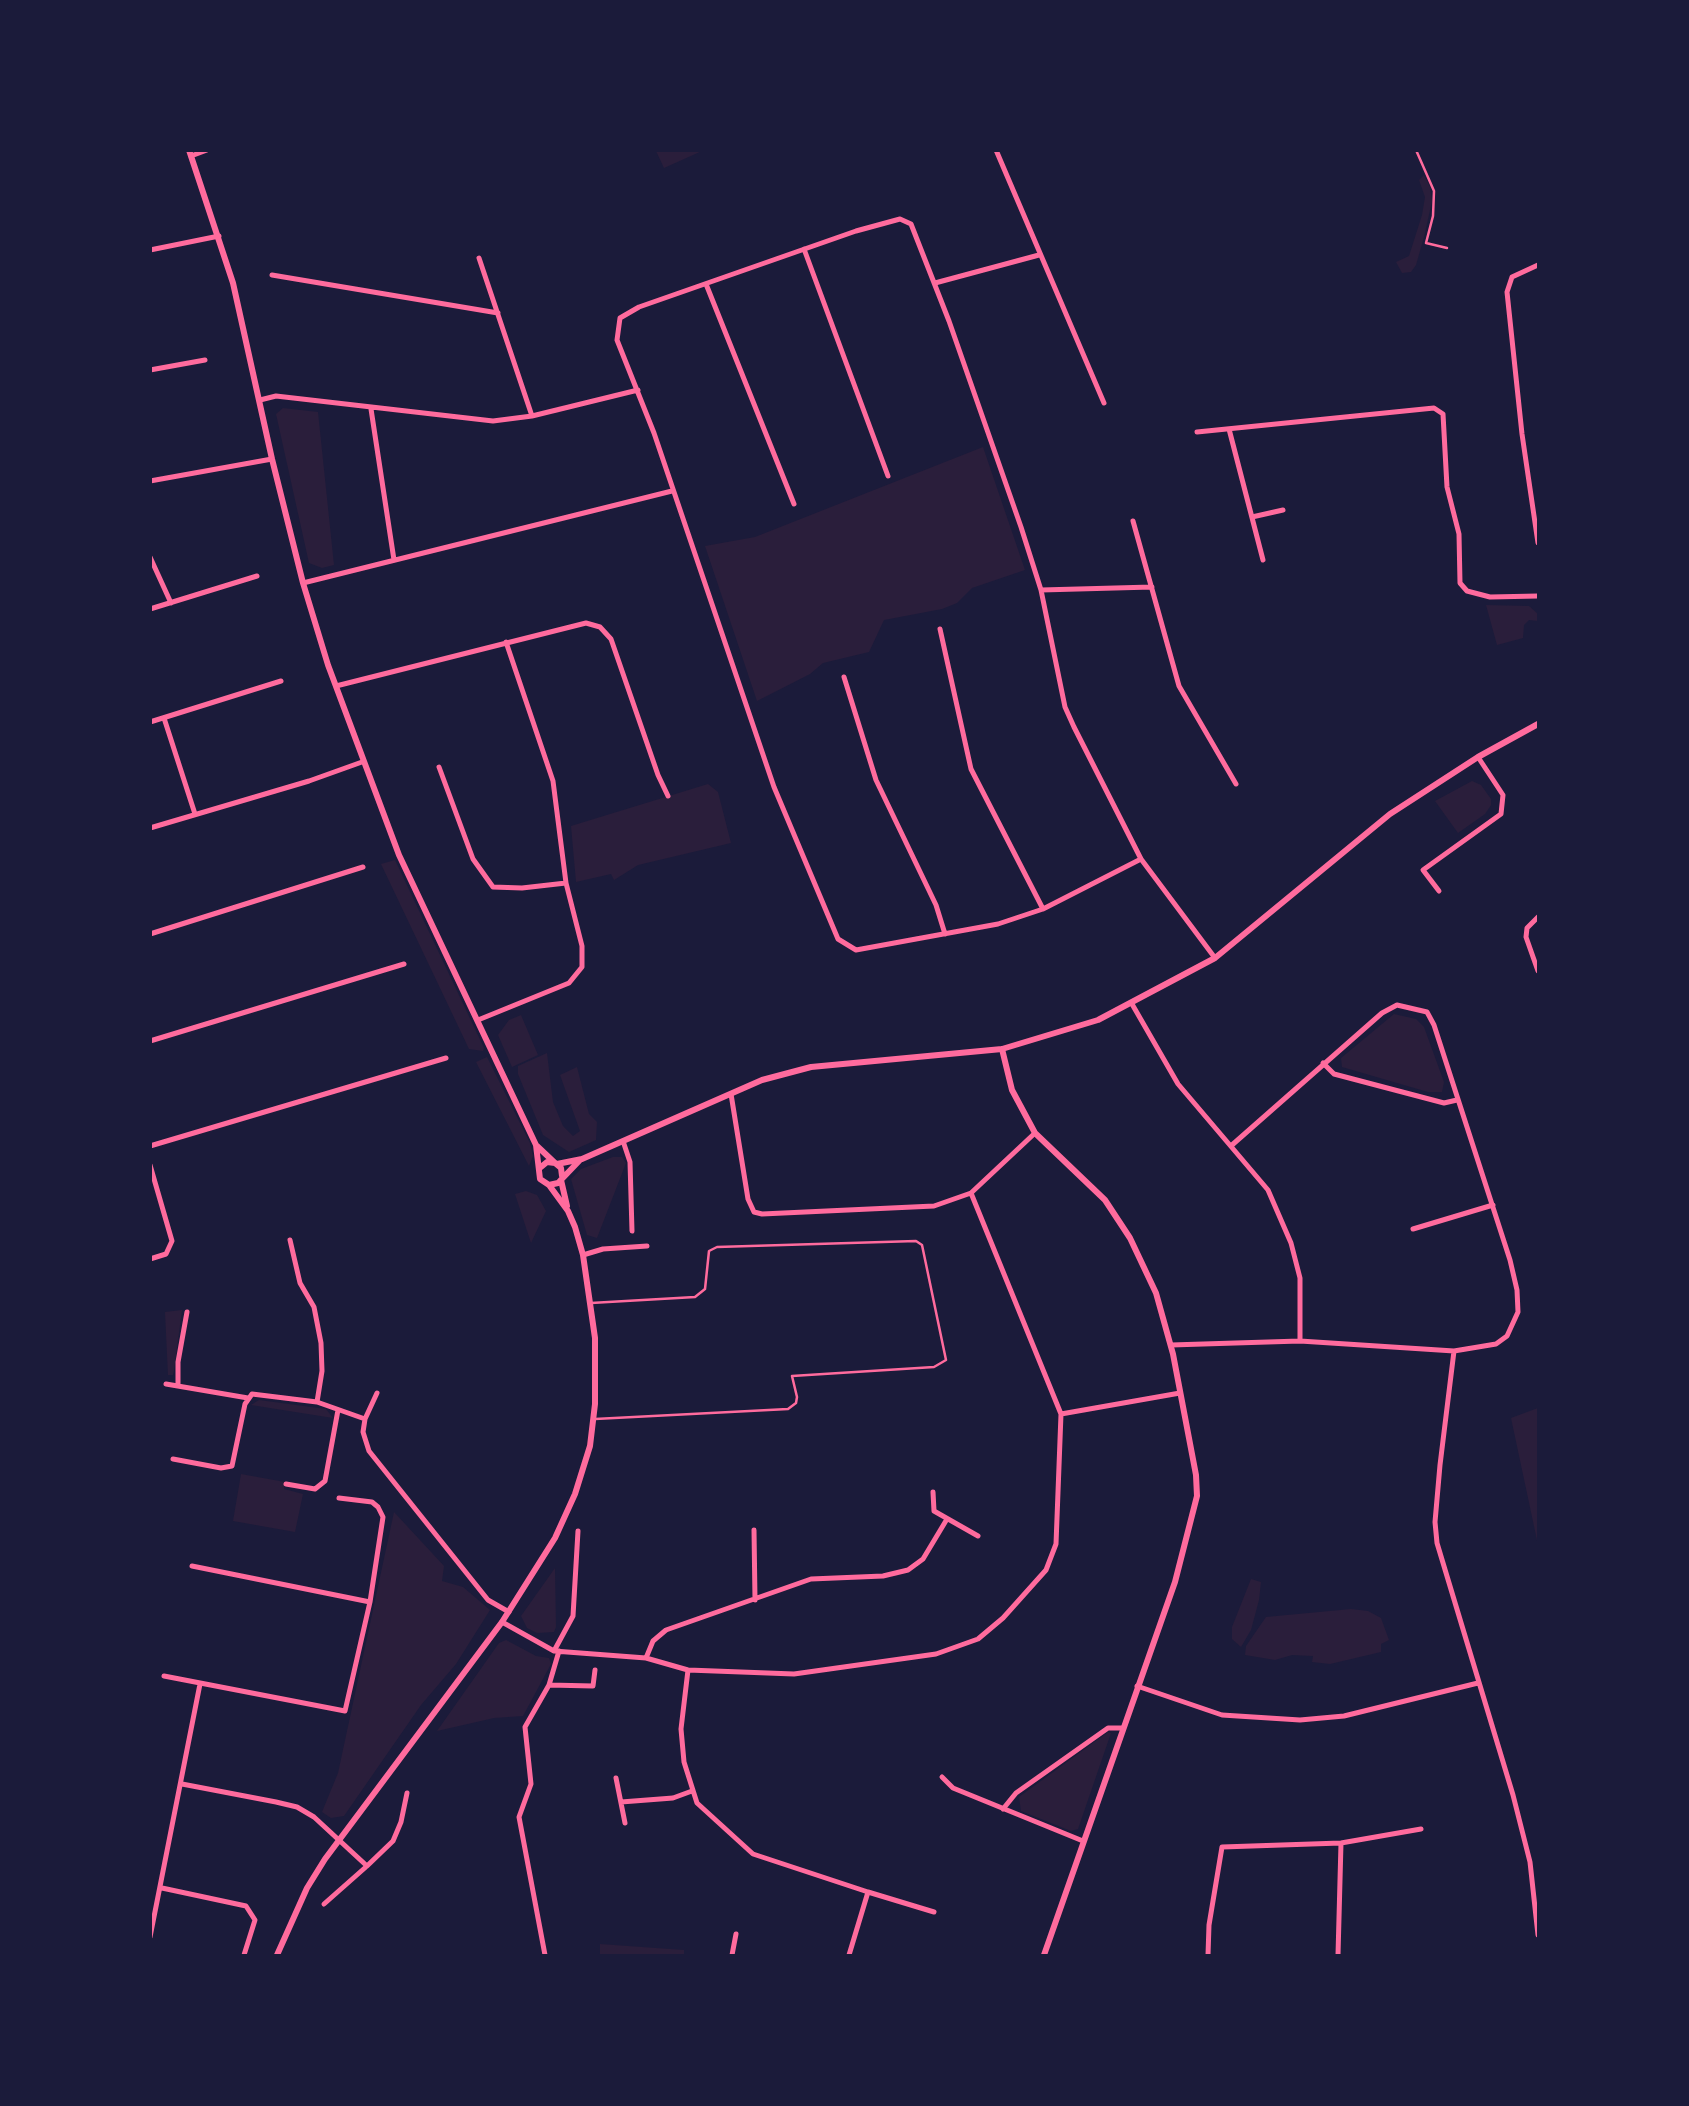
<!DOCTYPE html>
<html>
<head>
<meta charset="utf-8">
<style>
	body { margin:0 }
	#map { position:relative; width:1689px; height:2106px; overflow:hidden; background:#1b1b3a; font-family:"Roboto Condensed",sans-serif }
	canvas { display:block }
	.frame { position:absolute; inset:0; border:152px solid #1b1b3a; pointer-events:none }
</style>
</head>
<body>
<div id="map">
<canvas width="1689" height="2106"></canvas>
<div class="frame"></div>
</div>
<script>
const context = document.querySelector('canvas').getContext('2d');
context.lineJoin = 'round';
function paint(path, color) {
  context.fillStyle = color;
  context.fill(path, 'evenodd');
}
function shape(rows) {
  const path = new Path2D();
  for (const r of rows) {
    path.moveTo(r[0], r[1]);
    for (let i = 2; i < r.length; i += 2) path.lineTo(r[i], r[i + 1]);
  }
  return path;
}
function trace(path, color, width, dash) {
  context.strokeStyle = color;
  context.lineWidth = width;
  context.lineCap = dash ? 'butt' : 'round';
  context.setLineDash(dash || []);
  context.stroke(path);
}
paint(shape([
	[656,151,702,151,664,168],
	[1424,175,1430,187,1432,201,1424,237,1416,265,1411,272,1402,273,1396,262,1409,256,1422,215,1425,197,1419,180],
	[283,408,318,412,334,565,322,568,309,563,276,414],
	[983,447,1025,570,972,588,957,603,942,609,884,620,869,652,823,663,810,674,757,701,705,546,755,537],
	[1486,605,1529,606,1538,614,1538,621,1529,620,1524,625,1523,638,1497,645],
	[1472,781,1481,785,1491,799,1491,805,1485,814,1458,833,1435,801],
	[708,784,718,792,731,843,638,865,614,880,611,874,576,882,571,826],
	[395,860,484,1048,483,1051,469,1049,381,864],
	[1394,1014,1416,1019,1424,1027,1444,1082,1442,1092,1428,1092,1342,1067,1341,1058],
	[521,1015,538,1055,512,1067,498,1035,509,1020],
	[547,1053,553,1102,563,1126,573,1136,580,1131,560,1075,577,1067,589,1114,597,1122,596,1140,569,1152,543,1135,518,1074,518,1066],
	[487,1057,530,1143,533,1156,529,1166,476,1062],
	[613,1157,622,1157,626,1163,597,1238,587,1235,571,1179,581,1169],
	[526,1191,537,1195,546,1211,531,1243,515,1194],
	[182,1310,174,1371,173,1375,168,1375,165,1312],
	[259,1400,326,1409,333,1418,251,1405],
	[1538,1408,1538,1545,1511,1418],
	[241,1474,285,1482,284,1489,303,1494,295,1532,233,1521],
	[394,1512,444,1566,442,1581,463,1587,490,1610,456,1664,421,1705,344,1816,331,1818,322,1812,338,1773],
	[555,1568,556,1627,554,1632,537,1633,527,1628,521,1616],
	[1251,1579,1261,1582,1259,1600,1251,1630,1241,1647,1232,1639,1232,1627],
	[1351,1609,1368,1611,1381,1618,1389,1640,1381,1644,1381,1652,1330,1664,1312,1662,1313,1656,1292,1655,1275,1660,1245,1655,1246,1646,1266,1617],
	[506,1640,536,1656,549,1658,551,1664,523,1716,494,1718,437,1731,499,1643],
	[1108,1732,1111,1733,1078,1829,1071,1831,1021,1811,1019,1797],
	[600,1944,684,1950,684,1955,600,1955]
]), '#2a1e3b');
trace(shape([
	[1416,150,1434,191,1433,216,1426,243,1447,248],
	[591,1303,695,1297,705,1289,709,1251,717,1247,916,1241,922,1245,946,1360,934,1367,792,1376,797,1397,796,1403,788,1409,595,1419]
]), '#ff6b9d', 2.5);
trace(shape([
	[996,150,1104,403],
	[191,156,207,150],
	[804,249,888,476],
	[150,250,219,236],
	[479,258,532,416],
	[1538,265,1512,277,1507,292,1522,434,1538,543],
	[272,275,498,313],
	[935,283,1039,255],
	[706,284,794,504],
	[150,370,205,360],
	[260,400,276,396,493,421,532,416,638,390],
	[371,409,394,560],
	[1229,429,1263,560],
	[1197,432,1434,408,1443,414,1447,487,1459,534,1460,583,1467,591,1490,597,1538,596],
	[150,481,272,459],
	[1252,517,1283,510],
	[1133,521,1179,686,1236,784],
	[150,557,171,603],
	[303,583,672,491],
	[1041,590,1152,587],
	[150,609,257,576],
	[940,629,971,769,1043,909],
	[844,677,876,780,936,905,945,934],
	[336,686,586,623,600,627,611,639,658,775,668,796],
	[164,718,195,814],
	[150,722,281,681],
	[439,767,473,859,493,887,522,888,566,883],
	[150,828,309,781,362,762],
	[1141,859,1043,909,998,924,856,950,838,939,774,787,654,433,617,340,620,318,639,307,856,231,900,219,911,224,949,321,1021,527,1041,590,1065,707,1074,727,1141,859,1215,958],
	[1439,891,1423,870,1501,814,1503,795,1478,757],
	[1538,917,1527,928,1526,937,1538,971],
	[150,934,363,867],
	[1132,1004,1178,1084,1268,1190,1291,1243,1300,1278,1300,1341],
	[478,1020,569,983,582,967,582,946,566,883,553,781,506,642],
	[150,1041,404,964],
	[1323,1063,1334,1074,1444,1103,1457,1100],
	[731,1094,748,1199,754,1212,762,1214,934,1206,971,1193,1035,1133],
	[623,1141,630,1162,632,1231],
	[150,1146,446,1058],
	[150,1165,172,1241,166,1254,150,1259],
	[1413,1229,1493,1205],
	[290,1240,300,1283,314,1307,321,1343,322,1371,317,1402],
	[583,1255,603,1249,647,1246],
	[1171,1345,1300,1341,1454,1351,1496,1344,1507,1336,1518,1312,1517,1290,1510,1260,1434,1025,1427,1012,1397,1005,1382,1013,1232,1145],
	[1454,1351,1440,1465,1435,1522,1437,1543,1513,1795,1530,1862,1538,1935],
	[166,1384,248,1398],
	[178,1386,178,1362,187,1312],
	[377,1393,365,1419,363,1432,369,1451,488,1600,509,1612],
	[1061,1414,1180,1393],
	[173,1459,221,1468,232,1466,245,1404,252,1394,317,1402,365,1419],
	[286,1484,315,1489,325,1481,338,1410],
	[933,1492,934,1511,978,1536],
	[754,1530,755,1600],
	[192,1566,370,1602],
	[502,1622,554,1651,646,1658,688,1670,794,1674,936,1654,978,1639,1003,1618,1046,1570,1056,1544,1061,1414,971,1193],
	[554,1651,573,1616,578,1531],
	[646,1658,653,1641,666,1630,811,1579,883,1576,908,1570,923,1559,947,1519],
	[688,1670,681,1729,684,1762,697,1803,753,1854,868,1892,849,1955],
	[164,1676,345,1711,370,1602,383,1517,378,1507,372,1502,339,1498],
	[549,1685,593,1686,595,1670],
	[1137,1686,1222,1715,1300,1720,1344,1716,1478,1683],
	[942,1777,953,1788,1083,1841],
	[616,1778,625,1823],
	[182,1784,276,1802,297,1807,314,1817,367,1866,324,1904],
	[621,1802,673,1798,692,1791],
	[1003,1809,1016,1793,1108,1728,1123,1728],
	[367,1866,393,1841,401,1822,407,1793],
	[162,1888,246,1906,255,1920,244,1955],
	[868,1892,934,1912],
	[150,1937,200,1684],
	[545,1955,519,1817,531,1784,525,1727,549,1685,559,1651],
	[732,1955,736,1934],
	[1208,1955,1209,1925,1222,1847,1341,1843,1421,1829],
	[1338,1955,1341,1843]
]), '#ff6b9d', 5);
trace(shape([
	[189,150,233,283,272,459,303,583,328,665,399,855,536,1145,540,1179,549,1185,568,1211,575,1227,583,1255,595,1338,595,1404,590,1446,575,1494,555,1538,502,1622,325,1859,307,1888,277,1955],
	[1002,1049,1012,1090,1035,1133,1105,1200,1130,1238,1156,1293,1173,1354,1196,1475,1197,1496,1175,1582,1044,1955],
	[537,1146,555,1163],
	[557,1164,582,1159,762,1080,811,1067,1002,1049,1098,1020,1215,958,1390,814,1478,757,1538,724],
	[541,1167,547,1162,555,1163,561,1168,562,1176],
	[561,1180,567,1206],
	[549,1185,558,1183,580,1160]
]), '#ff6b9d', 6);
</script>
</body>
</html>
